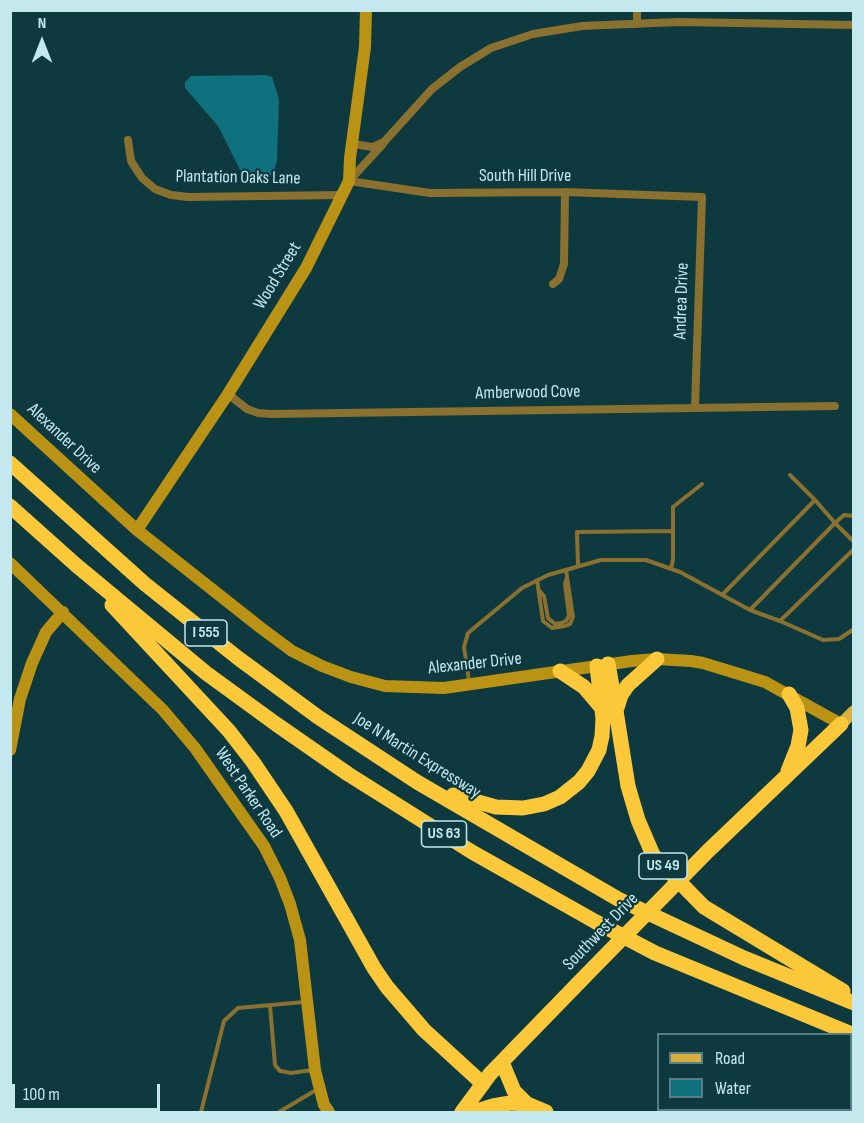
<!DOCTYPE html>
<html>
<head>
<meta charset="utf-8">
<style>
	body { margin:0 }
	#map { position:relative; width:864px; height:1123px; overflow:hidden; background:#0e393f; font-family:"Sofia Sans Condensed",sans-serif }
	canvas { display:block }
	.frame { position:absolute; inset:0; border:12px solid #c3e8ee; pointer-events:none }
	.legend { position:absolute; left:657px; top:1033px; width:195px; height:78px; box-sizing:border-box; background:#0e393f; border:2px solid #567f85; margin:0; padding:8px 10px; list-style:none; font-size:18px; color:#c3e8ee }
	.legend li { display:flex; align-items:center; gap:12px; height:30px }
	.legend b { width:30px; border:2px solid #567f85 }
	.north { position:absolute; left:12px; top:12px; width:60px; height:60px; -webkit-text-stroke:4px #0e393f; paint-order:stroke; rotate:0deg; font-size:16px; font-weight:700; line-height:24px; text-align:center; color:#c3e8ee }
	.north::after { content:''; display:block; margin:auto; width:21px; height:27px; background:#c3e8ee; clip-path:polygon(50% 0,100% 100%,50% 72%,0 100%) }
	.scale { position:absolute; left:12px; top:1084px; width:148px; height:27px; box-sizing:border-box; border:3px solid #c3e8ee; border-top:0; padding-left:8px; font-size:18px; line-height:21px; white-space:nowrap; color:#c3e8ee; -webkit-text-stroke:4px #0e393f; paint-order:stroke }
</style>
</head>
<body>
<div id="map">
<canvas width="864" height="1123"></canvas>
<div class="frame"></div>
<ul class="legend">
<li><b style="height:8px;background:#d9b03f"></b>Road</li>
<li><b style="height:16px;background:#0e717d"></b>Water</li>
</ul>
<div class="north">N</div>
<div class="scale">100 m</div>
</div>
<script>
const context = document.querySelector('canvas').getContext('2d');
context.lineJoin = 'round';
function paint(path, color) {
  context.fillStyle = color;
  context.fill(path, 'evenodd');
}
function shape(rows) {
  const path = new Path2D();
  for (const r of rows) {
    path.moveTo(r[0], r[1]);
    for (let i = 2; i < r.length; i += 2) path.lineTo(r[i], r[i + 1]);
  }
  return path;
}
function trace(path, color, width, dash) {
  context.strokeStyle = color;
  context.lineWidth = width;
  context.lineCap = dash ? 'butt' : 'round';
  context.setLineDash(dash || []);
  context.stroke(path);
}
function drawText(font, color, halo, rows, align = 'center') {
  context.font = font + ' "Sofia Sans Condensed",sans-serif';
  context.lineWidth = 4.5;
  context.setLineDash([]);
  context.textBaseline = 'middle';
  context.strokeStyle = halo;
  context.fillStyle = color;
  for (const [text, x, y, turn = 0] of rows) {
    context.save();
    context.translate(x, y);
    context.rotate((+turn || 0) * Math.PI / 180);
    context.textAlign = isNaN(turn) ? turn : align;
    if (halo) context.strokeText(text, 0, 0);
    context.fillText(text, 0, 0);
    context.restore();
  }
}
paint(shape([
	[266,75,272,77,279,99,277,160,274,172,270,177,267,180,256,180,243,175,239,168,218,126,185,88,185,82,191,76]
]), '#0e717d');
trace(shape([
	[790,475,815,500],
	[673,531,673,507,702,484],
	[578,566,577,532,673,531,673,559,671,569],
	[537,580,543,621,552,628,565,626,570,624,573,617,566,570],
	[538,589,544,596,548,618,555,624,561,623,566,621,569,616,565,584,566,580],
	[722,595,815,500,835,523,844,515,854,516],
	[750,610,780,621,854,549],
	[780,621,823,640,839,639,854,629],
	[469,681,464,647,468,633,522,588,548,575,601,560,646,560,680,572,750,610,835,523,854,542],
	[270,1005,275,1065,280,1071,291,1073,313,1070],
	[201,1112,224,1021,238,1008,304,1002],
	[279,1112,316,1090]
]), '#8a7130', 4);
trace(shape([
	[637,10,637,24],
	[128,140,131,161,142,178,155,189,171,195,188,197,343,195],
	[352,144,373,147,384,142,432,89,460,67,491,48,533,34,582,26,679,22,854,25],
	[349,181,430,193,565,192,702,197,695,407],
	[349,181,383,144],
	[553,284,559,279,564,264,565,192],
	[228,394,247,409,258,413,271,414,835,406]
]), '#8a7130', 8);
trace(shape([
	[10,414,137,530,261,628,292,651,322,666,351,677,385,686,444,688,632,661,657,659,691,661,703,663,765,682,841,724],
	[137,530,228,394,306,268,349,181,350,158,365,47,366,10],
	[10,563,163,710,195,748,264,846,280,878,290,904,300,940,315,1070,324,1105,329,1112],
	[10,750,20,699,32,663,46,632,63,612]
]), '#bb9314', 12);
trace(shape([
	[841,724,854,711]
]), '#d9b03f', 12);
trace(shape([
	[10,463,145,584,238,658,318,717,417,782,618,899,744,958,854,1003],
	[10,506,76,565,206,673,276,724,348,774,472,852,596,922,655,953,854,1035],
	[112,605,229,731,253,762,286,811,374,968,387,987,424,1030,483,1084],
	[657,659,628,685,621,695,616,711,628,786,638,820,653,855,704,907,843,991],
	[608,664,616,708],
	[560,671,584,687,600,706],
	[788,771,798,746,801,730,797,708,789,694],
	[453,795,496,807,523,808,544,804,560,797,579,782,588,771,599,750,602,736,603,719,597,666],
	[502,1062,514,1091,527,1104],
	[850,1096,854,1096],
	[462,1112,490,1074,594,967,708,851,841,724],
	[474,1112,493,1106,510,1103,527,1104,546,1112],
	[761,1112,773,1110]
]), '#fac839', 15);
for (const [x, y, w] of [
	[206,633,42],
	[444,834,45],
	[663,866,48]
]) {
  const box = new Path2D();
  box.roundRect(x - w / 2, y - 13, w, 26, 4.5);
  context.fillStyle = '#0e393f';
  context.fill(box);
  trace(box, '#c3e8ee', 1.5);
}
drawText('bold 16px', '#c3e8ee', null, [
	["I 555",206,633],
	["US 63",444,834],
	["US 49",663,866]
]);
drawText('18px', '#c3e8ee', '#0e393f', [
	["South Hill Drive",525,176],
	["Plantation Oaks Lane",238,178,1],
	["Wood Street",278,276,-59],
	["Andrea Drive",682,301,-88],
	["Amberwood Cove",528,393,-1],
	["Alexander Drive",64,439,43],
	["Alexander Drive",475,664,-6],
	["Joe N Martin Expressway",417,756,32],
	["West Parker Road",248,793,56],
	["Southwest Drive",601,932,-46]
]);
</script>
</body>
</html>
